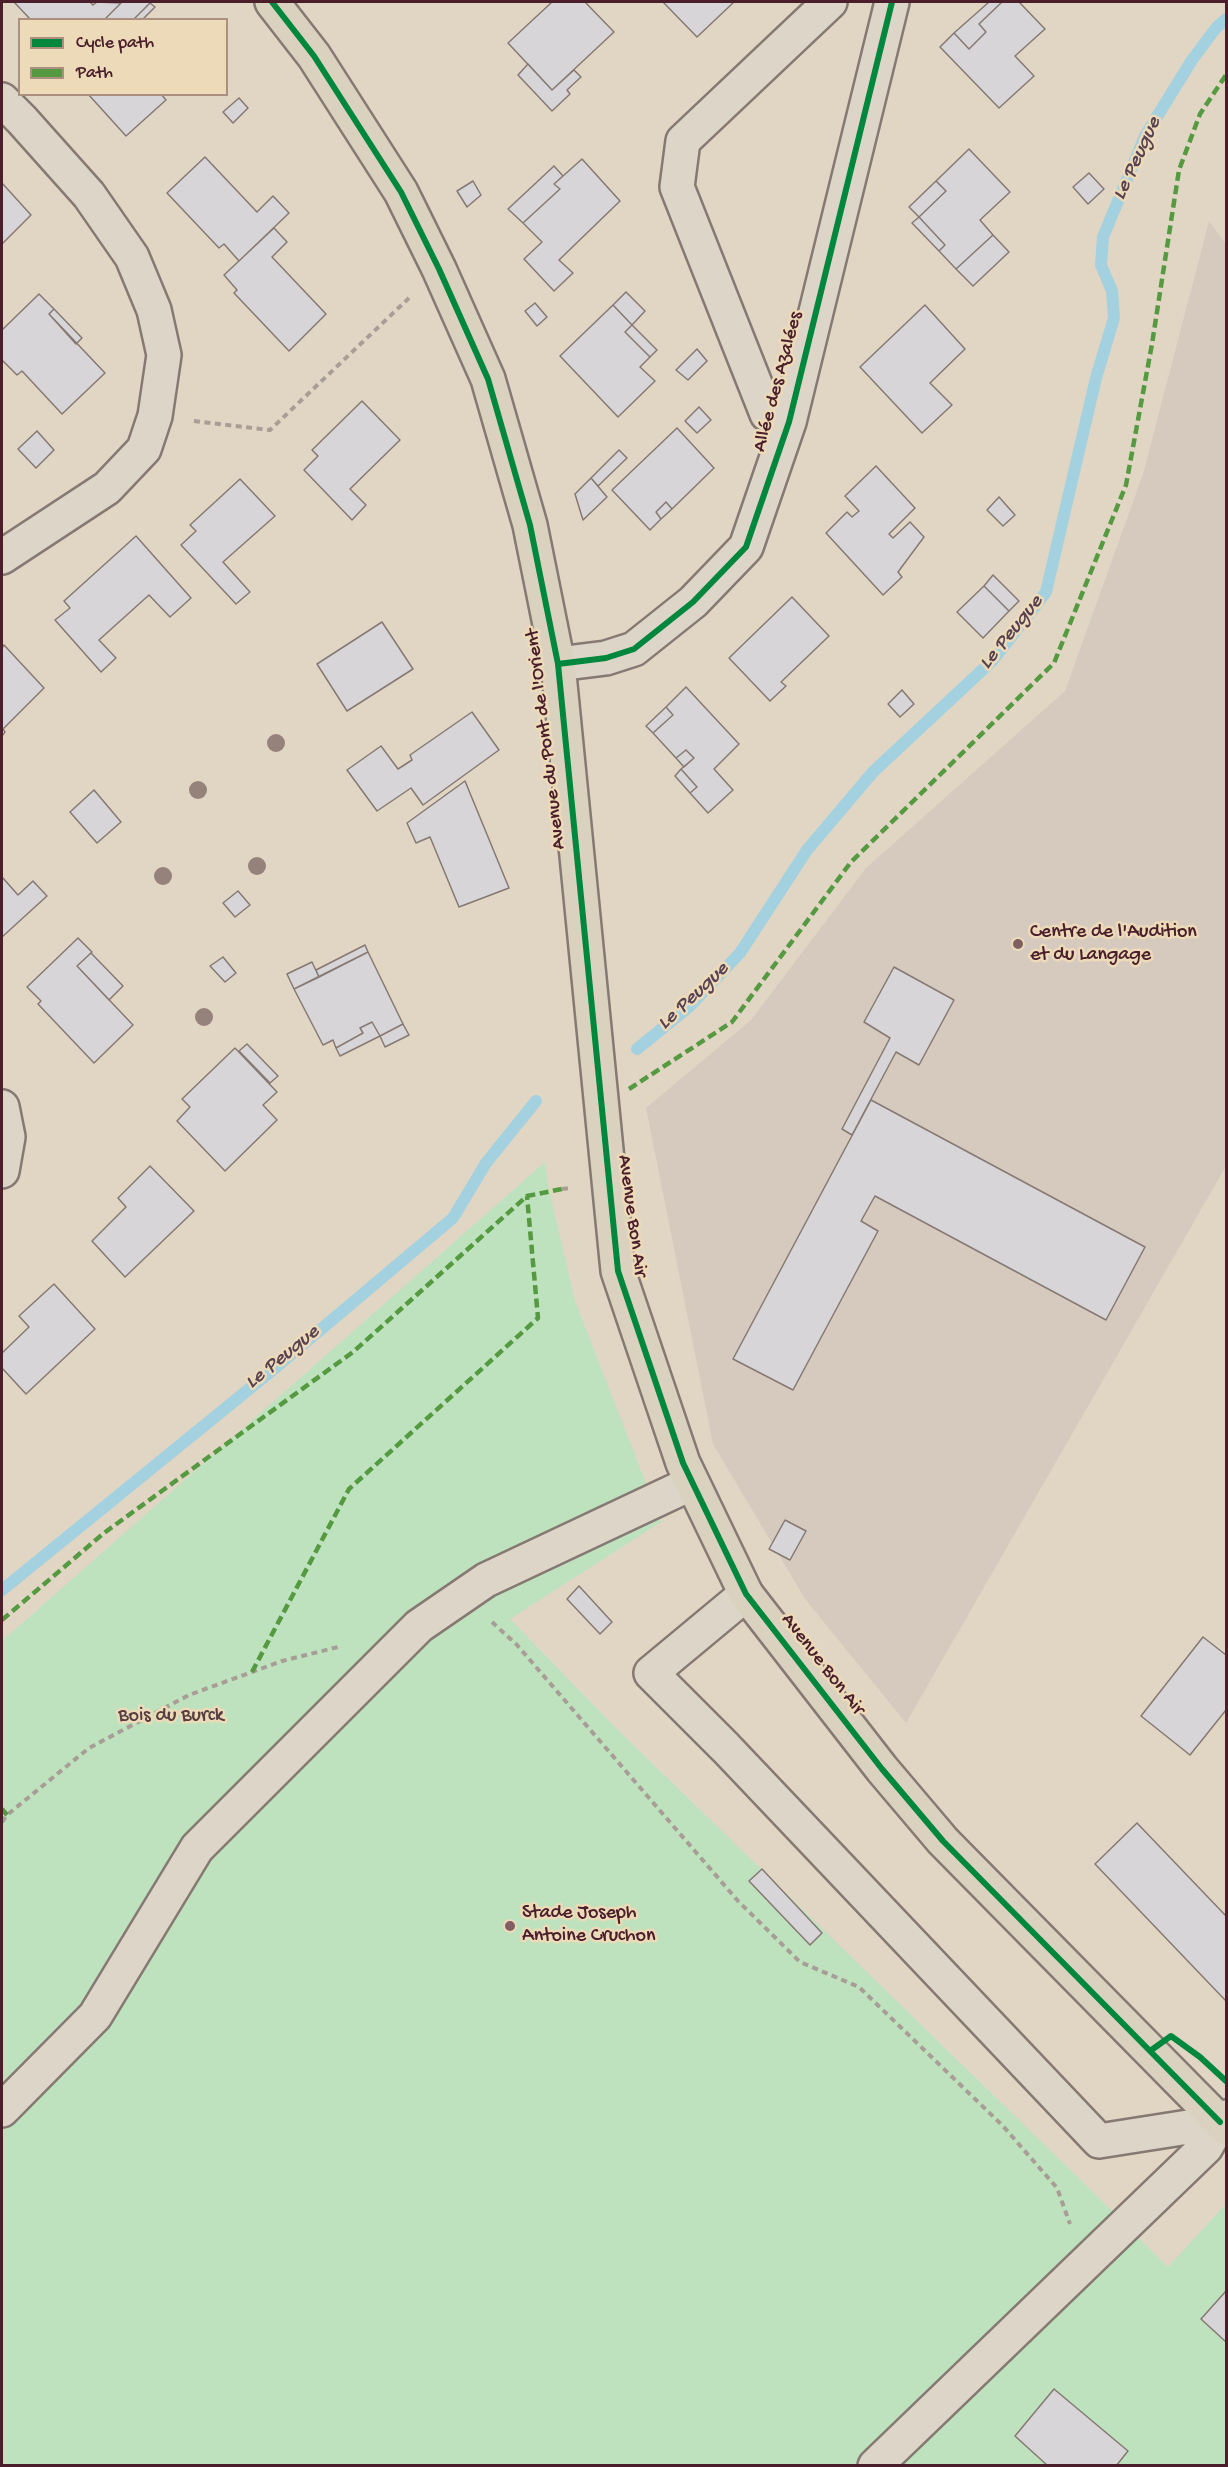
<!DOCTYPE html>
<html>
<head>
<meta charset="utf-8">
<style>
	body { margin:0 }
	#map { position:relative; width:1228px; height:2467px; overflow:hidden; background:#e1d6c4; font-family:"Gochi Hand",sans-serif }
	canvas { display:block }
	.frame { position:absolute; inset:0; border:3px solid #4a1f2b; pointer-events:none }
	.legend { position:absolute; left:18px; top:18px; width:210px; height:78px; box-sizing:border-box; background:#eddab8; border:2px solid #ac8f80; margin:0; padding:8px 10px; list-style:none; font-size:18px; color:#4a1f2b }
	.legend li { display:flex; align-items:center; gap:12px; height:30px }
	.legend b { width:30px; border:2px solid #ac8f80 }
</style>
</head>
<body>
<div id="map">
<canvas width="1228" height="2467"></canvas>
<div class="frame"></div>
<ul class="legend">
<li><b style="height:8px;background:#00873e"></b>Cycle path</li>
<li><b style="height:8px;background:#559a41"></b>Path</li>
</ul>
</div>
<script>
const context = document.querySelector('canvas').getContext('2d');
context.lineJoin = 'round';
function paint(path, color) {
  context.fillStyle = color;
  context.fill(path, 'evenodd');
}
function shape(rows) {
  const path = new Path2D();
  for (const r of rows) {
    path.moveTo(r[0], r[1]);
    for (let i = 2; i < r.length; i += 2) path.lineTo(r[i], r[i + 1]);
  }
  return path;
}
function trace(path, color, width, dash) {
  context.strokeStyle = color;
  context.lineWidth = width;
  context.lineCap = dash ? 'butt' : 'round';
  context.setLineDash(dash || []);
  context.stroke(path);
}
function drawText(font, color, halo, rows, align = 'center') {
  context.font = font + ' "Gochi Hand",sans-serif';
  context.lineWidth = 5;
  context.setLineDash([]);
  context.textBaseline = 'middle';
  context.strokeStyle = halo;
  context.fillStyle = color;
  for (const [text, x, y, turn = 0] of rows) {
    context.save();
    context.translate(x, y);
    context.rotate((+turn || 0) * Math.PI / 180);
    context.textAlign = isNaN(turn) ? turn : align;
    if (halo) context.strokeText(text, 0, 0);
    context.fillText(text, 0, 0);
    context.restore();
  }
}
paint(shape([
	[1209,221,1226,244,1226,1166,906,1723,805,1599,713,1444,646,1108,751,1020,866,868,1065,691,1143,474]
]), '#d6cabf');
paint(shape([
	[545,1162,548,1185,575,1301,661,1522,510,1619,618,1730,1090,2189,1168,2267,1226,2204,1226,2465,2,2465,2,1641]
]), '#bee2be');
trace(shape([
	[637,1049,690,1006,740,953,807,850,873,772,993,660,1046,592,1096,378,1114,318,1112,291,1101,265,1103,237,1145,136,1192,60,1216,28,1226,19],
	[2,1590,275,1368,453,1218,486,1163,536,1101]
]), '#a3d1df', 12);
const building = shape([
	[14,2,90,2,93,5,97,2,121,3,104,20,31,20,14,2],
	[122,2,149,2,150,3,133,20,104,20,122,2],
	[552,2,585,2,614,32,552,90,508,43,552,2],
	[663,2,734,2,697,37,663,2],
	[989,2,1002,2,979,24,986,32,969,49,954,33,989,2],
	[1002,2,1019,2,1045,29,1015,56,1034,76,999,108,940,47,954,33,969,49,986,32,979,24,1002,2],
	[150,3,155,7,142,20,133,20,150,3],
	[528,64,552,90,574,70,581,77,567,90,570,94,552,111,518,75,528,64],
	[88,94,161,94,166,100,126,136,88,94],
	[239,98,248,108,233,123,223,112,239,98],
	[969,149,1010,192,980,220,993,235,956,269,939,251,945,245,919,217,946,191,936,181,969,149],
	[205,157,257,212,273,196,289,213,239,261,224,244,219,248,167,193,205,157],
	[582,159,620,201,559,260,573,273,554,291,524,259,542,242,523,223,560,189,554,184,582,159],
	[554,166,563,176,554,184,560,189,523,223,508,209,554,166],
	[1089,173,1104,189,1088,204,1073,187,1089,173],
	[473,181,481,195,467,207,457,191,473,181],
	[936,181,946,191,919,217,909,207,936,181],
	[2,183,31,215,2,244,2,183],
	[919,217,945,245,939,251,912,223,919,217],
	[274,228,287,242,272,257,326,314,289,351,234,293,237,290,224,275,274,228],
	[993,235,1009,252,973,286,956,269,993,235],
	[626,292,645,311,632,325,613,305,626,292],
	[39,294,54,309,49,314,105,373,62,414,22,371,17,375,2,360,2,330,39,294],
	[535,303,547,317,537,326,525,311,535,303],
	[613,305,632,325,625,332,650,357,640,367,655,381,618,417,560,356,613,305],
	[925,305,965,349,930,383,952,405,922,433,860,367,925,305],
	[54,309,82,338,76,344,49,314,54,309],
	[632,325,657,350,650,357,625,332,632,325],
	[697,349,707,361,688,380,676,370,697,349],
	[362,401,400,440,350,489,366,505,352,520,304,470,318,456,312,450,362,401],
	[699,407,711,420,697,433,685,421,699,407],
	[677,428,714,468,672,509,666,502,656,512,661,519,650,530,612,490,677,428],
	[37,431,54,450,36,468,18,449,37,431],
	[619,450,627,458,598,486,591,478,619,450],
	[876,466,915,508,889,534,893,538,910,522,924,537,898,572,902,577,883,595,826,533,847,512,852,517,859,511,845,496,876,466],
	[591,478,607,497,583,520,575,494,591,478],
	[240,479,275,516,223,562,250,592,236,604,181,545,196,531,190,525,240,479],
	[999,497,1015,515,1003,526,987,510,999,497],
	[666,502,672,509,661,519,656,512,666,502],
	[136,536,191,598,170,617,149,595,99,640,116,658,101,672,55,620,70,608,64,601,136,536],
	[993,575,1019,601,1009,611,984,586,993,575],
	[984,586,1009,611,983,638,957,612,984,586],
	[792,597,829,636,781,682,786,686,770,701,729,658,792,597],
	[382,622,413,669,347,711,317,664,382,622],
	[4,645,44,688,3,729,5,732,2,736,2,648,4,645],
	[686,687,739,744,714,769,733,790,708,813,690,793,697,787,681,769,694,758,686,750,676,758,653,733,673,715,666,707,686,687],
	[902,690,914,704,900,717,888,704,902,690],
	[666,707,673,715,653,733,646,726,666,707],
	[472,712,499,750,423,805,411,788,377,811,347,770,381,746,398,769,412,760,410,755,472,712],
	[686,750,694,758,684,767,676,758,686,750],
	[681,769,697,787,690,793,675,776,681,769],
	[465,781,509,888,459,907,430,837,416,843,407,823,465,781],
	[94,790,121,822,97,843,70,812,94,790],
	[2,877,18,895,33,881,47,896,2,937,2,877],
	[238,891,250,905,235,917,223,903,238,891],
	[78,938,92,952,77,966,133,1025,94,1063,38,1004,41,1001,27,987,78,938],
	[365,945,368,952,319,977,316,970,365,945],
	[368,952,403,1024,380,1036,372,1022,360,1028,363,1033,336,1048,333,1040,323,1045,294,989,368,952],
	[91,953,123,986,109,1000,77,966,91,953],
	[223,957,236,973,225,982,210,966,223,957],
	[312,962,319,977,294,989,287,974,312,962],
	[894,967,954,1000,919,1065,896,1052,852,1135,842,1129,890,1038,864,1022,894,967],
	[372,1022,380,1036,340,1056,336,1048,363,1033,360,1028,372,1022],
	[403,1024,409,1035,385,1047,380,1036,403,1024],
	[247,1044,278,1076,270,1083,239,1051,247,1044],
	[235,1048,277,1092,263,1105,277,1120,225,1171,177,1121,190,1107,182,1099,235,1048],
	[871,1100,1145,1247,1106,1320,875,1196,861,1221,878,1231,793,1390,733,1359,871,1100],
	[150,1166,194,1211,125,1277,92,1241,126,1207,118,1198,150,1166],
	[54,1284,95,1329,26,1394,2,1368,2,1353,29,1327,19,1316,54,1284],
	[785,1520,806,1531,790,1560,769,1549,785,1520],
	[579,1586,612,1622,600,1634,567,1599,579,1586],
	[1203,1637,1226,1655,1226,1710,1190,1755,1141,1716,1203,1637],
	[1137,1823,1226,1916,1226,2001,1095,1864,1137,1823],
	[762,1869,822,1933,810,1945,749,1881,762,1869],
	[1226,2291,1226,2342,1201,2319,1226,2291],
	[1054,2389,1128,2451,1116,2466,1048,2466,1015,2436,1054,2389]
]);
paint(building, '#d7d5d7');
trace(building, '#867973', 1.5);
const minor = shape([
	[2,100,22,120,89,195,132,257,154,310,164,355,155,416,144,449,107,488,2,557],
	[789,422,767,414,677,187,683,141,830,2],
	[558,664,606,658,634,649,693,602,746,547,789,422,892,2],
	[2,1107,8,1137,2,1171],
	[746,1594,651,1673,726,1748,1099,2141,1220,2122],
	[2,2110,95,2016,197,1848,419,1626,486,1580,692,1483],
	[875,2466,1206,2147,1220,2122,1226,2117]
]);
const major = shape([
	[272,2,314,56,401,192,439,269,488,379,530,525,558,664,618,1271,683,1463,746,1594,882,1769,943,1841,1226,2128]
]);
trace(minor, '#867973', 38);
trace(major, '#867973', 38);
trace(shape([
	[194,421,270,430,409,298],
	[562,1189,571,1188],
	[492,1622,517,1645,738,1901,800,1962,859,1987,1003,2126,1057,2188,1070,2224],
	[2,1822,7,1815,89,1748,189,1695,282,1661,342,1646]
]), '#a89e96', 4, [6, 4.5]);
trace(minor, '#ddd5c8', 33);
trace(major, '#dad2be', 33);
trace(shape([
	[629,1089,732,1022,851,862,1054,663,1126,485,1152,344,1179,170,1200,114,1226,75],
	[2,1620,104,1533,353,1352,527,1196,562,1189],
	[252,1672,349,1489,538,1318,527,1196],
	[2,1809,7,1815]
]), '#559a41', 4.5, [9, 4.5]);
trace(shape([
	[272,2,314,56,401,192,439,269,488,379,530,525,558,664,618,1271,683,1463,746,1594,882,1769,943,1841,1220,2122],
	[558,664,606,658,634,649,693,602,746,547,789,422,892,2],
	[1150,2051,1171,2036,1200,2057,1226,2081]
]), '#00873e', 6);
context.fillStyle = '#95827b';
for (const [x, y] of [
	[276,743],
	[198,790],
	[257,866],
	[163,876],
	[204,1017]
]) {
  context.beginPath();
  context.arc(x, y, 9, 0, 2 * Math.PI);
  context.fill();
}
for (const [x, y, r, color] of [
	[1018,944,6,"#7f5f61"],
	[510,1926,6,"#7f5f61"]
]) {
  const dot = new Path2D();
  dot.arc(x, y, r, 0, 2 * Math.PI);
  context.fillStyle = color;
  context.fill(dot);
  trace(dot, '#eddab8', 2);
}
drawText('20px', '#4a1f2b', '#eddab8', [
	["Allée des Azalées",779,382,-75],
	["Avenue du Pont de l'Orient",547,739,-97],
	["Avenue Bon Air",631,1216,82],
	["Avenue Bon Air",822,1665,52]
]);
drawText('20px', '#4a1f2b', '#eddab8', [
	["Centre de l'Audition",1030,933],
	["et du Langage",1030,956],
	["Stade Joseph",522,1914],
	["Antoine Cruchon",522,1937]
], 'left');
drawText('20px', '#573e40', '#eddab8', [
	["Bois du Burck",171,1717]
]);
drawText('italic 21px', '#574251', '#eddab8', [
	["Le Peugue",1138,159,-65],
	["Le Peugue",1012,633,-51],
	["Le Peugue",694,997,-43],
	["Le Peugue",283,1358,-39]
]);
</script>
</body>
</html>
